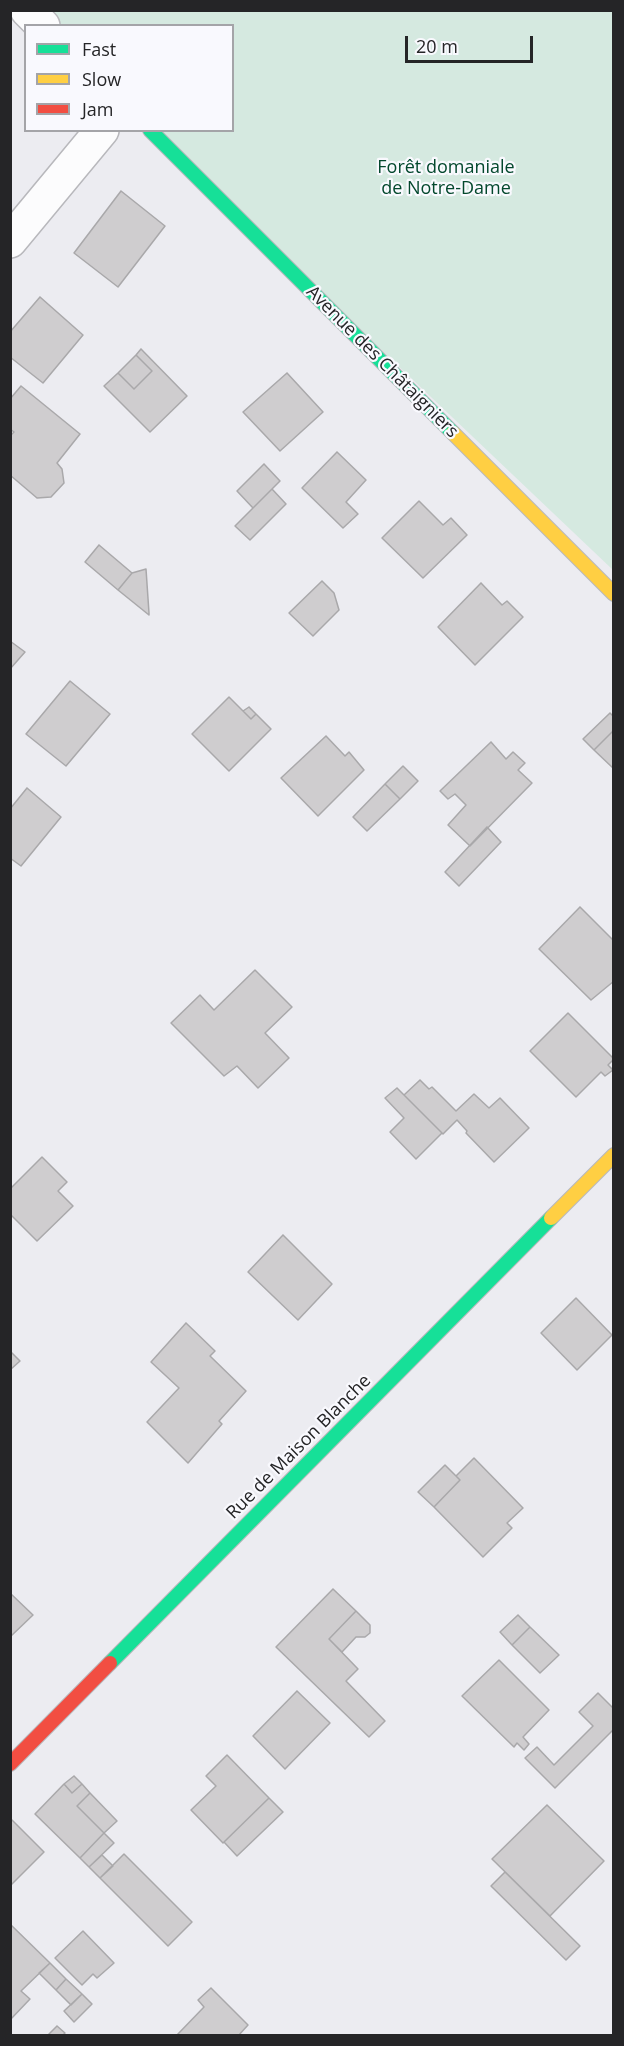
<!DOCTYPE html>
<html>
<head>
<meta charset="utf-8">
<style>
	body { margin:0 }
	#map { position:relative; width:624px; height:2046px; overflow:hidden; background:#ececf1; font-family:"Open Sans",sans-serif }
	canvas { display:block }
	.frame { position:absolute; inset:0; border:12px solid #252527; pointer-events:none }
	.legend { position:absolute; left:24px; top:24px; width:210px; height:108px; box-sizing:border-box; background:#f9f9fe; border:2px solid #a4a4a8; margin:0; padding:8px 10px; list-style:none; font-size:18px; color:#252527 }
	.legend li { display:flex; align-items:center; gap:12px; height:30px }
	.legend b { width:30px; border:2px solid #a4a4a8 }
	.scale { position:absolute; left:405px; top:36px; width:128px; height:27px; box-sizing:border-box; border:3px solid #252527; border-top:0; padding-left:8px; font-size:18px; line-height:21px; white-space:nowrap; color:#252527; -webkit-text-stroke:4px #f9f9fe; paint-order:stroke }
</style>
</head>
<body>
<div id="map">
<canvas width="624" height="2046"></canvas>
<div class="frame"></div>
<ul class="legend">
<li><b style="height:8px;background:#16e098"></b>Fast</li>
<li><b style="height:8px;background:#ffcf43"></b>Slow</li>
<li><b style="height:8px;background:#f24e42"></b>Jam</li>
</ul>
<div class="scale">20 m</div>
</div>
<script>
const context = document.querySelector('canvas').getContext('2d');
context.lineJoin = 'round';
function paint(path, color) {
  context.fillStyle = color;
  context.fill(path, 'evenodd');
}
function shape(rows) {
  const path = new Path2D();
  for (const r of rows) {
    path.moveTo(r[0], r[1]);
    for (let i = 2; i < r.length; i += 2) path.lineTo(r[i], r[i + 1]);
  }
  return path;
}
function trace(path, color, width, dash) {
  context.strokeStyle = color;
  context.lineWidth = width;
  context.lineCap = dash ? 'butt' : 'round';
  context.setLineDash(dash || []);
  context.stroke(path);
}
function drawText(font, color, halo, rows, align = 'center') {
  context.font = font + ' "Open Sans",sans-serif';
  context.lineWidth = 4.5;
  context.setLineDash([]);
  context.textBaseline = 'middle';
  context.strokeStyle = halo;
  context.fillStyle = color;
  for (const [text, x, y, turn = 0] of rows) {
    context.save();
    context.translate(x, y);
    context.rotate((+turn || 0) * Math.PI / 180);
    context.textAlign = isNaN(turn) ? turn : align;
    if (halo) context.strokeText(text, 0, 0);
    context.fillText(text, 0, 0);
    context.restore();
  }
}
paint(shape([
	[27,11,613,11,613,570,151,131,232,130,232,26,43,25]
]), '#d5e9e0');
const building = shape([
	[121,191,165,226,118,287,74,253,121,191],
	[40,297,83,335,43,383,10,357,10,332,40,297],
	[141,349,187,396,150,432,104,386,118,373,134,389,152,371,136,355,141,349],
	[136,355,152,371,134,389,118,373,136,355],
	[287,373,323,412,280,451,243,412,287,373],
	[21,386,80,434,57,463,62,469,64,483,51,497,37,498,10,475,10,436,14,432,10,429,10,399,21,386],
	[337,452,366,480,346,502,358,514,343,528,302,488,337,452],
	[264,464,280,481,253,508,237,491,264,464],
	[272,489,286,504,250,540,235,526,272,489],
	[419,501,443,525,451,518,467,535,423,578,382,538,419,501],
	[99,545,132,573,118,590,85,562,99,545],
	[146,569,149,613,149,615,118,590,132,573,146,569],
	[322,581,334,593,339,610,313,636,289,613,322,581],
	[481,583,502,605,507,601,523,617,475,665,438,627,481,583],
	[10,641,25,652,10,669,10,641],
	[70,681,110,714,66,766,26,734,70,681],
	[229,697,251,719,256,714,271,729,229,771,192,734,229,697],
	[249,707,256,714,251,719,243,711,249,707],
	[610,713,614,717,614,730,594,750,583,739,610,713],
	[614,730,614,769,594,750,614,730],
	[326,736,345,756,349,752,364,770,318,816,281,778,326,736],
	[491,742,506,759,513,752,525,763,518,770,532,783,470,846,448,825,466,805,455,794,448,799,440,791,491,742],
	[403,766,418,781,400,799,385,784,403,766],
	[385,784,400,799,367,831,353,817,385,784],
	[27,788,61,817,21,866,10,858,10,809,27,788],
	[487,827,501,842,459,886,445,872,487,827],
	[580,907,614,941,614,981,591,1000,539,949,580,907],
	[255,970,292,1007,265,1033,289,1058,258,1088,237,1066,224,1076,171,1023,200,995,214,1010,255,970],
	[568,1013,614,1059,608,1065,613,1070,605,1076,601,1072,576,1097,530,1051,568,1013],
	[420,1080,429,1089,432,1087,456,1111,474,1094,489,1108,500,1098,529,1128,494,1162,466,1133,467,1131,457,1120,443,1134,404,1095,420,1080],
	[397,1088,442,1133,416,1159,390,1132,404,1118,385,1098,397,1088],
	[42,1157,67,1182,58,1191,73,1206,37,1241,10,1214,10,1189,42,1157],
	[283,1235,332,1284,298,1320,248,1272,283,1235],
	[576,1298,612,1335,577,1370,541,1333,576,1298],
	[186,1323,215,1351,210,1356,246,1391,219,1421,222,1424,188,1463,147,1422,179,1388,151,1362,186,1323],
	[10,1351,20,1361,10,1370,10,1351],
	[474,1458,523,1508,507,1523,512,1528,483,1557,434,1507,460,1480,456,1476,474,1458],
	[445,1465,460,1480,434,1507,418,1492,445,1465],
	[333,1589,356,1611,329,1639,358,1669,346,1681,385,1721,369,1737,276,1647,333,1589],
	[10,1593,33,1615,10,1637,10,1593],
	[356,1611,370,1625,370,1633,365,1637,356,1637,342,1652,329,1639,356,1611],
	[518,1615,530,1627,512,1645,500,1632,518,1615],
	[530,1627,559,1655,540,1673,512,1645,530,1627],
	[499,1660,549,1710,523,1737,529,1744,524,1750,517,1743,514,1747,462,1696,499,1660],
	[297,1691,330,1723,285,1769,253,1736,297,1691],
	[598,1693,614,1709,614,1729,555,1788,525,1758,537,1747,554,1765,593,1726,579,1712,598,1693],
	[227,1755,269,1798,223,1843,191,1810,216,1786,206,1776,227,1755],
	[74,1776,82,1784,72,1793,64,1784,74,1776],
	[64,1784,72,1793,82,1784,90,1793,77,1806,104,1833,80,1858,35,1814,64,1784],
	[90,1793,117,1821,104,1833,77,1806,90,1793],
	[269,1798,283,1812,237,1856,224,1842,269,1798],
	[547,1805,604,1861,550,1916,492,1859,547,1805],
	[12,1820,44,1852,10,1886,10,1822,12,1820],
	[104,1833,114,1843,89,1867,80,1858,104,1833],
	[124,1854,192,1922,168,1946,100,1878,124,1854],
	[102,1855,113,1866,100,1878,89,1867,102,1855],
	[505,1872,580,1946,566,1960,491,1886,505,1872],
	[10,1924,50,1963,21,1991,30,1999,10,2020,10,1924],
	[83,1931,114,1963,97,1978,93,1974,82,1985,55,1958,83,1931],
	[50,1963,66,1979,56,1990,39,1973,50,1963],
	[66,1979,82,1994,71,2005,56,1990,66,1979],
	[211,1988,248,2025,238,2036,176,2036,204,2007,198,2000,211,1988],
	[82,1994,92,2004,74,2022,64,2011,82,1994],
	[57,2026,65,2033,62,2036,47,2036,57,2026]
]);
paint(building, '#cfcdcf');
trace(building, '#a9a8aa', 1.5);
const street = shape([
	[27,10,43,26],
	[10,241,102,130]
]);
const fast = shape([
	[150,130,453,433],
	[110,1663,551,1218]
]);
const slow = shape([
	[453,433,614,594],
	[551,1218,614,1155]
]);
const jam = shape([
	[10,1764,110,1663]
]);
trace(street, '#b8b8bc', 36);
trace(fast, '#b8b8bc', 16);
trace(slow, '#b8b8bc', 16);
trace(jam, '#b8b8bc', 16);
trace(street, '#fcfcfd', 33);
trace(fast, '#16e098', 14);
trace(slow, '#ffcf43', 14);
trace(jam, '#f24e42', 14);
drawText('18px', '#03482d', '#f9f9fe', [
	["Forêt domaniale",446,168],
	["de Notre-Dame",446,189]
]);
drawText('18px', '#252527', '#f9f9fe', [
	["Avenue des Châtaigniers",382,362,45],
	["Rue de Maison Blanche",299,1447,-45]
]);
</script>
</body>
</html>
